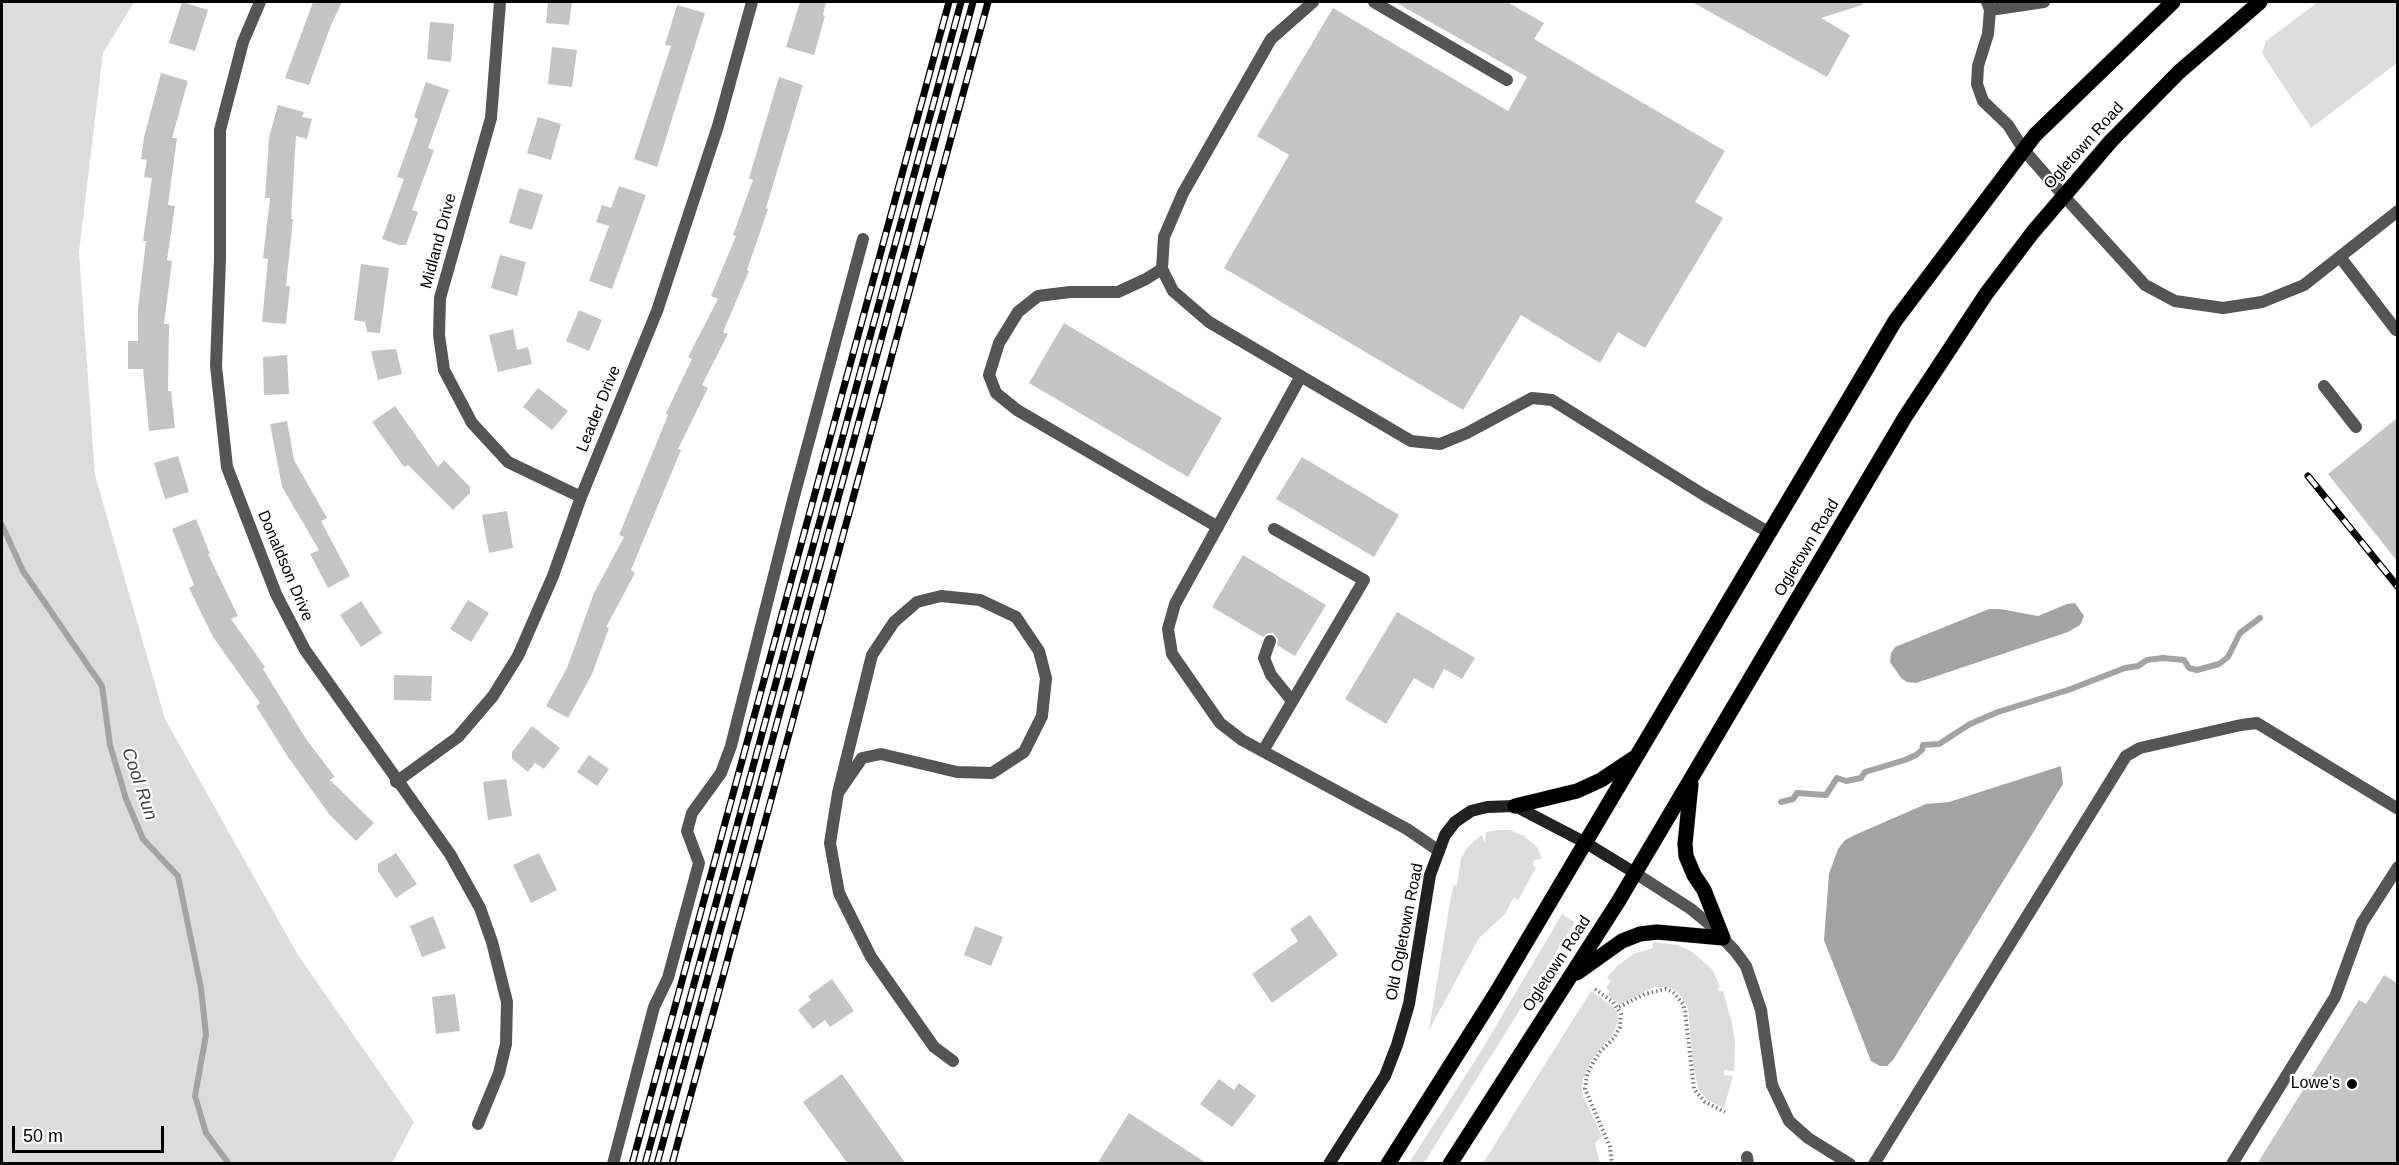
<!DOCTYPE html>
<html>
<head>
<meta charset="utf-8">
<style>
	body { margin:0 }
	#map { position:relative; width:2399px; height:1165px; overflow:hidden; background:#fff; font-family:Helvetica,sans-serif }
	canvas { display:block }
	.frame { position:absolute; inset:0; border:3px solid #000; pointer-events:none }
	.scale { position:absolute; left:12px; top:1126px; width:152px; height:27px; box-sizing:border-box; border:3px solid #000; border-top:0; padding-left:8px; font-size:18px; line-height:21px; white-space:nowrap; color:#000; -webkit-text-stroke:4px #fff; paint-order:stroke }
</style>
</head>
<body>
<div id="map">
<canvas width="2399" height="1165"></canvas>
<div class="frame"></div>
<div class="scale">50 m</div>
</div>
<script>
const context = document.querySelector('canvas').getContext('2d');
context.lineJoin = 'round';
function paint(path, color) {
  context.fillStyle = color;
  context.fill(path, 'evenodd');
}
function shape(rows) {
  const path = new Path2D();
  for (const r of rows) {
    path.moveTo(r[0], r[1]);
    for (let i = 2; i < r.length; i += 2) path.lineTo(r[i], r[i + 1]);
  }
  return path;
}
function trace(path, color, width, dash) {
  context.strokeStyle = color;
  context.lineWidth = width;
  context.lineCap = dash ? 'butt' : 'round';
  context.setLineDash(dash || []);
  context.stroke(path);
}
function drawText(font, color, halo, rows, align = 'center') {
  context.font = font + ' Helvetica,sans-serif';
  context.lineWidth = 4.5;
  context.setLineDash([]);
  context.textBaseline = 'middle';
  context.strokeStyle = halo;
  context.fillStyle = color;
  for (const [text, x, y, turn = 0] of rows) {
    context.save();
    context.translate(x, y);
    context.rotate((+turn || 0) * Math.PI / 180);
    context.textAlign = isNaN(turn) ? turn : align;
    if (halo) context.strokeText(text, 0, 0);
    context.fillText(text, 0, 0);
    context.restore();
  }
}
paint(shape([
	[2,2,134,2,103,53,79,252,95,475,165,719,298,955,414,1122,392,1163,2,1163],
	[2318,2,2397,2,2397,63,2311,128,2262,53,2266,41],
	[1500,830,1510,830,1524,836,1538,848,1542,859,1534,860,1533,865,1536,868,1518,900,1514,897,1505,914,1479,938,1429,1030,1450,902,1454,884,1455,886,1457,884,1461,859,1467,848,1475,840,1482,835,1485,843,1486,832],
	[1562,914,1575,922,1424,1163,1409,1163,1480,1053],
	[1653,942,1677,945,1691,951,1713,970,1720,987,1718,988,1718,991,1723,991,1732,1023,1735,1043,1734,1071,1724,1070,1724,1075,1733,1076,1724,1108,1707,1100,1698,1088,1693,1065,1688,1008,1679,993,1669,987,1654,987,1619,1005,1608,995,1609,991,1606,988,1611,981,1607,978,1616,967,1633,954,1653,948],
	[1591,991,1615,1008,1619,1019,1613,1034,1592,1059,1583,1079,1582,1088,1583,1096,1602,1136,1595,1143,1600,1163,1483,1163]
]), '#dcdcdc');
paint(shape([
	[2075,603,2084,616,2080,625,2068,632,1916,683,1907,682,1901,678,1890,662,1891,653,1895,647,1989,609,2000,609,2038,616,2067,604],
	[2061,766,2063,784,1893,1060,1887,1066,1880,1066,1871,1061,1824,940,1829,874,1838,849,1845,840,1857,834,1926,804,1949,802]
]), '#a3a3a3');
trace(shape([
	[2,525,23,571,102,686,110,745,126,799,143,839,178,876,201,988,206,1035,195,1096,206,1133,229,1164],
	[1781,802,1793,799,1797,793,1826,795,1837,778,1846,781,1861,778,1865,772,1905,760,1916,755,1922,750,1923,745,1939,744,1970,724,1998,712,2068,690,2125,668,2138,666,2147,660,2163,658,2184,660,2189,668,2197,670,2219,664,2228,657,2240,633,2260,618]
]), '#a3a3a3', 6);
paint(shape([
	[182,2,208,10,195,51,169,43],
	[313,2,342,2,331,25,309,85,285,78],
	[548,2,572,2,569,25,546,23],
	[800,2,826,2,823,15,825,16,814,55,786,47],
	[1395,2,1507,2,1544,23,1534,39,1725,151,1695,202,1723,218,1645,348,1618,332,1600,363,1521,315,1463,410,1224,268,1289,155,1257,136,1333,8,1508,111,1527,77],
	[1692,2,1862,2,1862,5,1821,18,1850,35,1827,77],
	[677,5,705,13,657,167,634,159,671,46,665,45],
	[430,22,454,24,451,62,427,59],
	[552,47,577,50,572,87,548,84],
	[161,73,188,81,172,138,177,138,168,205,175,206,167,260,172,261,164,324,169,324,168,391,171,391,175,428,149,431,143,369,128,369,128,341,138,341,138,308,146,241,143,241,152,178,144,177,147,160,141,159,144,137],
	[779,77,803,85,766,208,768,209,747,270,749,271,723,332,728,334,702,385,708,388,678,449,681,450,631,570,635,573,606,627,609,628,592,674,568,718,546,706,567,668,594,593,624,537,619,535,668,415,666,413,692,359,688,357,718,299,711,296,736,236,733,235,753,180,749,178],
	[426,82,449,90,428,148,434,150,412,210,418,212,406,245,399,245,382,239,404,179,397,177,418,119,414,117],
	[278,105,304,112,302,117,312,119,307,139,296,136,291,219,293,219,286,286,290,286,286,324,262,322,268,259,263,258,270,198,265,198,269,138],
	[538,117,561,124,551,160,527,153],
	[619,186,646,195,612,289,589,281,609,226,596,222,602,205,611,208],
	[519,188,543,195,532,230,509,223],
	[500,255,526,262,517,296,491,288],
	[361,264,389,268,380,333,367,332,365,322,354,320],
	[579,310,602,320,589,351,566,341],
	[1064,323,1222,418,1188,477,1029,383],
	[513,329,517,350,528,347,532,364,498,372,489,335],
	[396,349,402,374,378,380,371,351],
	[287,355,289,394,264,395,263,357],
	[538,388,568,411,552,430,523,407],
	[395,406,438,467,444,460,470,487,470,493,453,510,408,465,404,467,372,422],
	[2397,418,2397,561,2328,474],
	[287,421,294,460,327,518,321,521,350,576,328,588,310,554,319,550,282,487,270,424],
	[178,456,189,492,165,499,154,463],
	[1302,457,1399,515,1374,557,1276,499],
	[507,511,513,548,489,553,482,515],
	[196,519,210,554,208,554,238,616,231,619,265,667,263,669,306,739,335,777,330,780,374,823,356,841,329,814,288,757,256,706,260,703,213,637,189,588,194,585,172,529],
	[1243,555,1326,605,1295,656,1277,645,1278,639,1273,633,1268,633,1263,637,1212,607],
	[468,600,489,613,471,642,450,629],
	[361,601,382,633,361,647,340,615],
	[1397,612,1475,658,1462,679,1444,669,1433,689,1414,678,1386,724,1345,699],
	[394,675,432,676,431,701,394,700],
	[532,726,560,748,544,769,535,763,528,772,512,759,512,752],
	[589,755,609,769,597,786,577,772],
	[506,779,512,816,488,820,483,782],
	[396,853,417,884,396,898,378,871,378,864],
	[539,853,557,890,531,903,513,865],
	[1310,915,1338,955,1272,1003,1252,974,1298,941,1290,929],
	[433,916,446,948,422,957,410,926],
	[975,926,1003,937,991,966,964,955],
	[2384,975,2397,983,2397,1164,2257,1164,2359,1000,2366,1004],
	[832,979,854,1011,830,1027,825,1020,813,1029,798,1010,811,1000,808,996],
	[455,994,460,1031,436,1034,432,997],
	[842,1074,894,1147,906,1164,848,1164,803,1102],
	[1219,1079,1234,1090,1239,1083,1256,1096,1232,1127,1200,1104],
	[1129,1113,1208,1164,1097,1164]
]), '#c4c4c4');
const primary = shape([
	[1515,806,1577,791,1601,780,1634,758],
	[1577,973,1622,941,1640,934,1657,932,1723,938,1704,890,1694,875,1686,856,1685,844,1691,784],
	[1388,1164,1496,993,1895,321,2035,135,2173,2],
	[1450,1164,1618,902,1905,417,1986,294,2033,232,2111,141,2179,72,2260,2]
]);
trace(primary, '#dbdbdb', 16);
trace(shape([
	[1595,989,1613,1002,1621,1014,1620,1027,1614,1038,1600,1052,1593,1063,1587,1074,1585,1089,1610,1147,1612,1164],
	[1619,1007,1645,994,1666,989,1673,992,1683,1004,1685,1011,1694,1089,1705,1102,1725,1112]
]), '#777', 4, [1.5, 3]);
trace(shape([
	[1313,2,1271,39,1183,193,1164,237,1162,269,1173,291,1209,322,1411,441,1440,444,1467,433,1532,398,1552,400,1704,495,1770,533],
	[1374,2,1507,80],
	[1987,2,1990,10,1988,34,1978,66,1977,84,1983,101,2008,125,2024,150,2063,195,2145,285,2175,301,2223,308,2262,302,2304,285,2398,211],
	[1990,10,2044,2],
	[2340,257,2396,330],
	[1162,269,1146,279,1118,292,1070,292,1038,296,1018,312,999,343,989,375,996,393,1017,410,1218,527],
	[1301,376,1175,604,1168,629,1172,654,1220,723,1242,740,1407,829,1439,851],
	[2324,386,2356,427],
	[1270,641,1264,658,1271,675,1292,701],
	[1263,751,1364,580,1274,529],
	[838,793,862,758,881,754,957,772,992,773,1024,752,1042,716,1046,678,1039,651,1016,617,980,600,941,596,917,602,894,622,872,655,838,793,830,843,839,893,871,957,934,1047,953,1061],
	[1772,1085,1789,1121,1808,1138,1850,1164],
	[1747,1157,1748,1164],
	[613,1164,654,1007,668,978,699,863,687,831,692,813,721,773,731,746,793,500,863,239],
	[1874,1164,2126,756,2140,748,2241,725,2257,723,2398,809],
	[2232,1164,2335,997,2362,923,2398,867]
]), '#555', 12);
trace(shape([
	[260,2,243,42,220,130,220,259,216,366,227,467,276,594,305,650,450,854,480,908,492,942,507,1002,506,1044,499,1073,478,1124],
	[500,2,491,118,440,298,439,335,444,370,472,423,508,462,581,497],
	[396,782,458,737,493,696,518,656,553,576,581,497,657,311,718,126,752,2],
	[1635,873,1691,909,1709,924,1735,951,1746,966,1761,1010,1772,1085]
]), '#555', 12);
trace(shape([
	[1329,1164,1385,1076,1397,1045,1409,1004,1430,875,1445,835,1455,822,1471,811,1487,807,1515,806,1586,843,1635,873]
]), '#222', 12);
trace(primary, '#000', 15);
const rail = shape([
	[2308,476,2398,587],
	[632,1164,949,2],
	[645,1164,961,2],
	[657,1164,973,2],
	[672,1164,988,2]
]);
trace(rail, '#000', 7);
trace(rail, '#fff', 4.5, [14]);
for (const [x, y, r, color] of [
	[2352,1084,6,"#000"]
]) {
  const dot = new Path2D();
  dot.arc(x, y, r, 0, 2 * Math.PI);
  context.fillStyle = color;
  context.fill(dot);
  trace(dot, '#fff', 2);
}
drawText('16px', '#000', '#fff', [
	["Ogletown Road",2084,146,-48],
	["Midland Drive",439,241,-75],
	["Leader Drive",599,409,-68],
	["Ogletown Road",1807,548,-59],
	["Donaldson Drive",285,566,67],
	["Old Ogletown Road",1405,932,-79],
	["Ogletown Road",1557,964,-57]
]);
drawText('16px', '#000', '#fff', [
	["Lowe's",2340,1084]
], 'right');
drawText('italic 18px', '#444', '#fff', [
	["Cool Run",139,784,71]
]);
</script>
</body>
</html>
